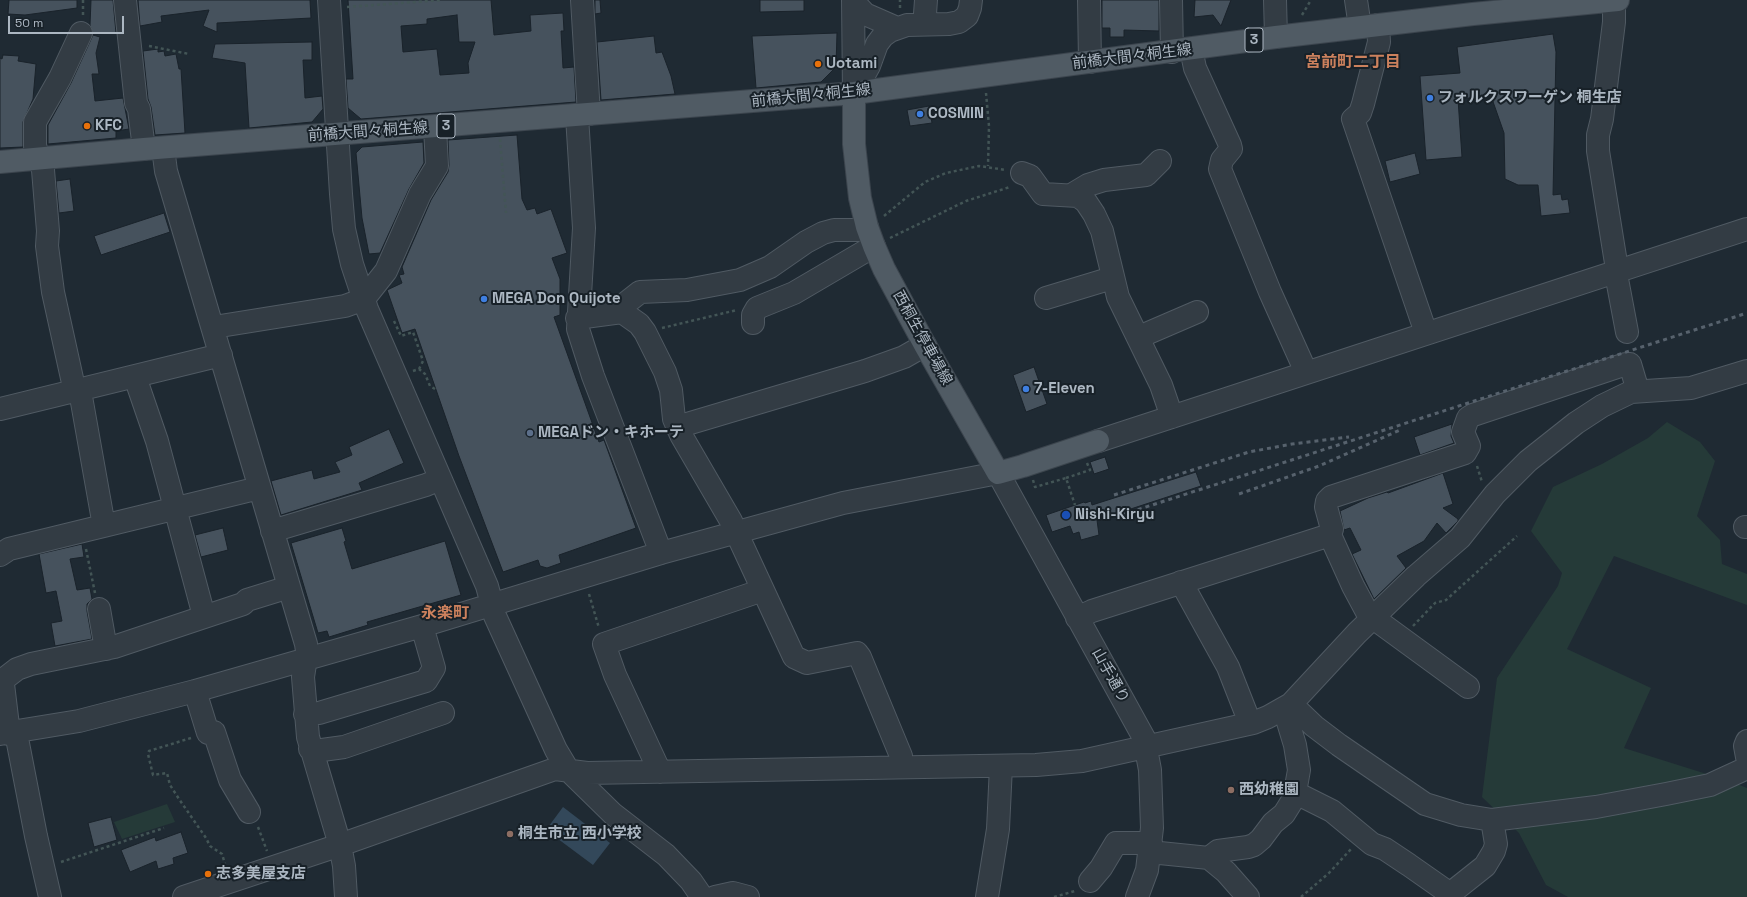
<!DOCTYPE html>
<html>
<head>
<meta charset="utf-8">
<style>
	body { margin:0 }
	#map { position:relative; width:1747px; height:897px; overflow:hidden; background:#1f2a33; font-family:"Space Grotesk",sans-serif }
	canvas { display:block }
	.scale { position:absolute; left:8px; top:16px; width:116px; height:18px; box-sizing:border-box; border:2px solid #acb7c2; border-top:0; padding-left:5px; font-size:12px; line-height:14px; white-space:nowrap; color:#acb7c2; -webkit-text-stroke:3px #182128; paint-order:stroke }
</style>
</head>
<body>
<div id="map">
<canvas width="1747" height="897"></canvas>
<div class="scale">50 m</div>
</div>
<script>
const context = document.querySelector('canvas').getContext('2d');
context.lineJoin = 'round';
function paint(path, color) {
  context.fillStyle = color;
  context.fill(path, 'evenodd');
}
function shape(rows) {
  const path = new Path2D();
  for (const r of rows) {
    path.moveTo(r[0], r[1]);
    for (let i = 2; i < r.length; i += 2) path.lineTo(r[i], r[i + 1]);
  }
  return path;
}
function trace(path, color, width, dash) {
  context.strokeStyle = color;
  context.lineWidth = width;
  context.lineCap = dash ? 'butt' : 'round';
  context.setLineDash(dash || []);
  context.stroke(path);
}
function drawText(font, color, halo, rows, align = 'center') {
  context.font = font + ' "Space Grotesk","Noto Sans JP",sans-serif';
  context.lineWidth = 4;
  context.setLineDash([]);
  context.textBaseline = 'middle';
  context.strokeStyle = halo;
  context.fillStyle = color;
  for (const [text, x, y, turn = 0] of rows) {
    context.save();
    context.translate(x, y);
    context.rotate((+turn || 0) * Math.PI / 180);
    context.textAlign = isNaN(turn) ? turn : align;
    if (halo) context.strokeText(text, 0, 0);
    context.fillText(text, 0, 0);
    context.restore();
  }
}
paint(shape([
	[1667,422,1700,442,1715,461,1697,516,1720,540,1722,564,1747,574,1747,605,1614,556,1567,649,1651,688,1624,748,1732,782,1747,788,1747,897,1568,897,1546,885,1519,833,1482,797,1497,678,1558,586,1562,573,1531,531,1553,487,1602,464,1648,438],
	[167,804,175,822,122,839,114,822]
]), '#253a38');
paint(shape([
	[563,807,610,843,593,865,546,830]
]), '#33485a');
const building = shape([
	[9,0,77,0,77,8,25,15,8,14,9,0],
	[91,0,113,0,116,33,93,34,90,25,91,0],
	[138,0,310,0,311,18,217,23,217,32,203,26,209,10,161,16,162,22,140,26,138,0],
	[348,0,491,0,494,35,531,31,530,15,563,13,564,31,561,31,563,68,574,67,576,102,361,119,348,108,346,79,353,79,348,0],
	[457,15,459,42,475,42,468,63,469,73,440,75,437,49,403,52,401,26,427,24,427,19,457,15],
	[595,0,600,0,601,13,595,14,595,0],
	[760,0,804,0,804,11,760,12,760,0],
	[1102,0,1159,0,1159,31,1124,30,1124,37,1110,37,1110,28,1102,28,1102,0],
	[1195,0,1231,0,1221,26,1213,15,1194,17,1195,0],
	[837,33,836,67,821,82,756,88,752,36,837,33],
	[1553,34,1556,52,1553,195,1561,194,1562,200,1568,199,1570,213,1541,216,1538,185,1518,185,1505,179,1504,133,1491,96,1458,99,1462,157,1426,160,1420,76,1460,73,1457,47,1553,34],
	[93,35,100,37,96,53,99,74,92,74,95,101,123,98,129,129,116,131,116,138,48,144,48,125,71,83,93,35],
	[654,36,656,53,662,52,671,76,675,94,601,100,597,42,654,36],
	[312,42,312,60,303,60,305,98,322,96,323,109,312,122,249,128,245,63,212,58,215,44,312,42],
	[158,49,158,52,164,51,165,56,176,54,179,69,181,69,185,133,155,135,151,107,148,99,143,51,158,49],
	[3,55,19,56,18,61,36,64,33,99,23,122,23,147,0,148,0,58,2,59,3,55],
	[929,106,932,123,910,126,907,110,929,106],
	[517,135,522,199,527,210,535,208,537,214,551,209,567,253,552,258,560,279,560,315,554,317,599,442,604,440,636,528,559,555,561,563,547,568,540,566,538,560,503,572,459,456,415,329,402,333,387,290,402,283,399,275,404,274,402,267,431,200,448,172,449,165,448,140,517,135],
	[423,142,424,163,409,189,380,253,369,254,362,218,356,153,362,147,423,142],
	[1415,153,1420,174,1390,182,1385,161,1415,153],
	[70,179,74,211,59,213,56,181,70,179],
	[164,213,170,232,101,255,94,236,164,213],
	[1034,367,1047,404,1026,412,1013,375,1034,367],
	[1452,424,1451,436,1454,443,1420,455,1414,437,1452,424],
	[389,429,404,463,359,483,362,490,281,515,271,481,312,470,314,479,340,472,335,462,352,455,349,447,389,429],
	[1105,457,1109,469,1094,474,1090,462,1105,457],
	[1196,472,1201,486,1097,520,1099,535,1081,540,1079,532,1073,534,1070,526,1052,532,1046,515,1084,502,1085,503,1091,501,1092,505,1196,472],
	[1443,473,1453,504,1443,508,1458,519,1458,521,1446,533,1437,523,1424,541,1397,556,1406,568,1374,599,1352,554,1361,550,1350,528,1344,530,1340,511,1368,498,1387,492,1388,493,1443,473],
	[223,528,228,550,201,557,195,535,223,528],
	[342,528,346,541,344,542,352,569,445,541,461,595,367,622,368,625,329,637,327,631,318,633,291,543,342,528],
	[82,544,84,557,70,559,77,590,90,588,92,599,87,604,87,611,92,639,55,646,51,623,62,621,56,591,46,593,39,554,82,544],
	[111,817,117,840,94,847,88,823,111,817],
	[181,832,188,853,173,858,174,864,158,869,156,861,130,872,121,850,155,837,156,841,181,832]
]);
paint(building, '#46525d');
trace(building, '#1a232b', 1);
const minor = shape([
	[125,0,136,103,139,109,144,149],
	[329,0,341,194,344,229,352,264,367,309,487,586,495,616,556,750,568,770,613,814,666,855,691,881,702,897],
	[582,0,589,114],
	[853,0,854,93],
	[926,0,925,14,927,20,932,24],
	[1089,0,1090,62],
	[1171,0,1172,52],
	[1275,0,1276,37],
	[1356,0,1360,27],
	[1614,0,1614,22,1602,119,1598,135,1598,151,1616,263,1617,279,1627,332],
	[853,1,865,14,897,28],
	[1378,25,1379,42,1363,104,1360,113,1353,119,1426,333],
	[1191,49,1195,68,1230,145,1231,149,1222,160,1220,169,1270,292,1306,372],
	[854,93,869,66,877,44,883,36,890,31,907,25,949,24,959,22,967,16,970,8,971,0],
	[577,116,584,228,578,329,593,376,661,553],
	[163,148,166,171,306,644,307,651,303,677,308,737,340,845,344,866,346,897],
	[1022,173,1030,176,1043,194,1078,196,1086,202,1094,214,1102,231,1118,297,1161,385,1172,417],
	[1073,194,1088,185,1104,180,1146,175,1160,161],
	[1046,298,1112,278],
	[622,312,626,303,640,292,687,290,740,280,770,267,806,242,823,233,834,230,859,230,867,227],
	[577,318,622,312,639,324,645,332,665,372,671,390,674,419,681,435,731,521,794,657,807,663,857,653,860,657,901,756,901,767],
	[753,323,753,315,757,308,794,293,874,246],
	[214,327,345,306,356,302,367,295,386,271,420,194,437,166,435,127],
	[1139,337,1197,312],
	[135,377,157,441,204,616],
	[80,391,104,526],
	[75,392,53,292,47,246,48,231,43,170,35,146,35,122,60,78,81,33],
	[0,409,221,355],
	[677,427,865,371,904,357,925,345],
	[1098,441,1747,229],
	[1745,527,1747,527],
	[272,531,426,485,440,479],
	[1330,535,1353,586,1368,614,1468,687],
	[0,555,9,549,259,488],
	[1181,582,1228,667,1250,723],
	[99,609,106,649],
	[1077,618,1092,611,1330,535,1332,529,1326,507,1327,501,1331,497,1465,453,1469,446,1463,432,1468,418,1473,415,1626,364,1630,364,1638,391],
	[195,691,208,733,214,732,230,780,249,812],
	[1291,704,1314,726,1339,745,1425,804,1461,815,1492,820,1596,807,1666,794,1710,785,1747,768],
	[305,714,319,713,426,681,434,668,422,626],
	[16,733,36,836,50,897],
	[0,734,79,721,195,691,422,626,661,553,843,503,998,473,1144,738,1150,770,1152,828,1147,870,1137,897],
	[9,734,3,684,4,679,17,669,31,664,114,647,243,604,247,600,289,587],
	[1747,741,1745,746,1747,757],
	[310,749,322,750,344,747,443,713],
	[660,772,615,675,604,644,763,590],
	[1296,793,1332,811,1372,844,1385,849,1409,865,1449,893],
	[1150,852,1209,858,1226,872,1248,897],
	[1209,858,1218,851,1248,847,1254,845,1261,839,1273,823,1284,814,1294,798,1299,770,1295,745,1284,709],
	[1090,881,1101,868,1116,843,1151,843],
	[184,897,340,845,555,769,587,773,1036,765,1082,761,1253,723,1268,717,1291,704,1357,633,1416,576,1460,538,1495,494,1528,461,1576,423,1602,406,1631,392,1691,388,1747,371],
	[715,897,733,893,748,897],
	[987,897,998,829,1001,766],
	[1446,897,1485,866,1494,851,1496,844,1492,820]
]);
const major = shape([
	[854,93,854,144,860,198,867,227,874,246,884,269,925,345,998,473,1023,466,1098,441],
	[0,162,144,149,854,93,1276,37,1473,14,1618,0]
]);
trace(minor, '#505a63', 24);
trace(major, '#3c454e', 24);
trace(shape([
	[83,0,83,15],
	[347,7,442,0],
	[900,8,900,0],
	[1302,15,1311,0],
	[149,46,189,54],
	[986,93,989,126,988,166],
	[500,139,506,213],
	[884,216,925,182,946,173,979,166,1006,170],
	[890,238,966,201,1010,187],
	[394,321,401,336,413,332,423,361,419,369],
	[662,328,737,310],
	[413,371,419,369,425,374,430,386,435,389],
	[1477,466,1482,482],
	[1066,478,1090,470,1087,463],
	[1033,480,1035,487,1066,478,1075,505],
	[1094,512,1101,510],
	[86,549,95,593],
	[589,594,599,628],
	[1413,626,1435,603,1446,600,1517,536],
	[191,738,149,751,148,754,153,775,167,773,170,785,179,799,206,838,210,846,222,854,225,864],
	[258,827,267,851],
	[61,862,164,828],
	[1054,897,1075,891],
	[1301,897,1329,873,1351,849]
]), '#435556', 2.5, [3, 3]);
trace(minor, '#333c44', 22);
trace(major, '#505b64', 22);
trace(shape([
	[1239,494,1319,466,1400,430],
	[1114,495,1249,452,1292,444,1349,437],
	[1115,517,1747,313]
]), '#57626d', 3, [4, 4]);
for (const [x, y, r, color] of [
	[818,64,4,"#e8710a"],
	[1430,98,4,"#3f7fe0"],
	[920,114,4,"#3f7fe0"],
	[87,126,4,"#e8710a"],
	[484,299,4,"#3f7fe0"],
	[1026,389,4,"#3f7fe0"],
	[530,433,4,"#5c6f8a"],
	[1066,515,5,"#1a4fb4"],
	[1231,790,4,"#8d6e63"],
	[510,834,4,"#8d6e63"],
	[208,874,4,"#e8710a"]
]) {
  const dot = new Path2D();
  dot.arc(x, y, r, 0, 2 * Math.PI);
  context.fillStyle = color;
  context.fill(dot);
  trace(dot, '#182128', 1.5);
}
for (const [x, y, w] of [
	[1254,40,18],
	[446,126,18]
]) {
  const box = new Path2D();
  box.roundRect(x - w / 2, y - 12, w, 24, 3);
  context.fillStyle = '#182128';
  context.fill(box);
  trace(box, '#acb7c2', 1);
}
drawText('bold 14px', '#acb7c2', null, [
	["3",1254,40],
	["3",446,126]
]);
drawText('15px', '#acb7c2', '#182128', [
	["前橋大間々桐生線",1132,57,-7],
	["前橋大間々桐生線",811,96,-6],
	["前橋大間々桐生線",368,132,-4],
	["西桐生停車場線",922,338,61],
	["山手通り",1110,676,61]
]);
drawText('bold 15px', '#acb7c2', '#182128', [
	["Uotami",826,64],
	["フォルクスワーゲン 桐生店",1438,98],
	["COSMIN",928,114],
	["KFC",95,126],
	["MEGA Don Quijote",492,299],
	["7-Eleven",1034,389],
	["MEGAドン・キホーテ",538,433],
	["Nishi-Kiryu",1075,515],
	["西幼稚園",1239,790],
	["桐生市立 西小学校",518,834],
	["志多美屋支店",216,874]
], 'left');
drawText('bold 16px', '#cc815d', '#182128', [
	["宮前町二丁目",1353,63],
	["永楽町",445,614]
]);
</script>
</body>
</html>
